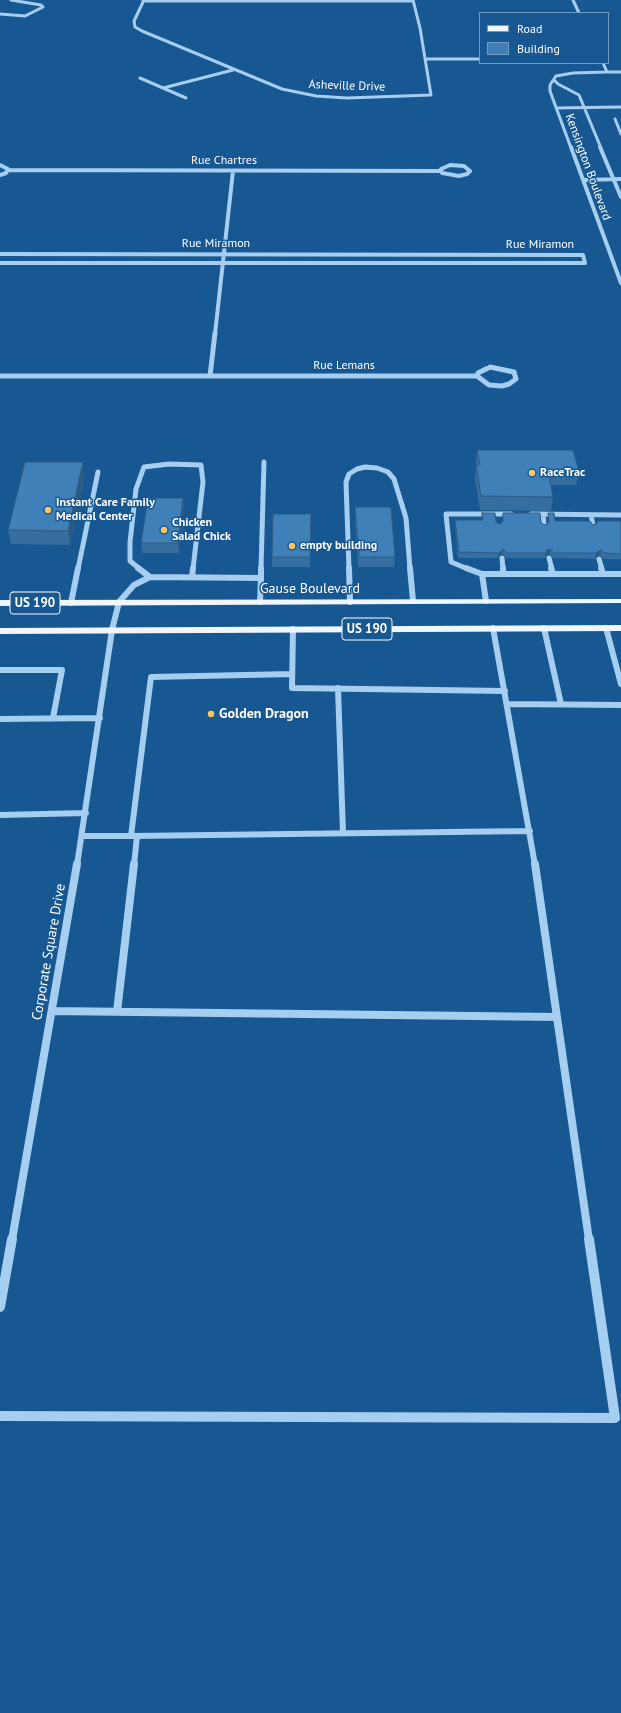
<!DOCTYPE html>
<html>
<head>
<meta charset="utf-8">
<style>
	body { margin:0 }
	#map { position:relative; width:621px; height:1713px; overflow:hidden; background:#175792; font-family:"PT Sans",sans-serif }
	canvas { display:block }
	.legend { position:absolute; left:479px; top:12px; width:130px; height:52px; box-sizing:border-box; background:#175792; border:1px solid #749abe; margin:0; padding:5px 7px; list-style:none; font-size:12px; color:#fff }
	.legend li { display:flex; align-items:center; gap:8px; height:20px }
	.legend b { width:20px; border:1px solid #749abe }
</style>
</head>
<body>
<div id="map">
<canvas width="621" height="1713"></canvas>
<ul class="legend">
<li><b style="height:5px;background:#eff6ff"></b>Road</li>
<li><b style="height:11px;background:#3f80b9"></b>Building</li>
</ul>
</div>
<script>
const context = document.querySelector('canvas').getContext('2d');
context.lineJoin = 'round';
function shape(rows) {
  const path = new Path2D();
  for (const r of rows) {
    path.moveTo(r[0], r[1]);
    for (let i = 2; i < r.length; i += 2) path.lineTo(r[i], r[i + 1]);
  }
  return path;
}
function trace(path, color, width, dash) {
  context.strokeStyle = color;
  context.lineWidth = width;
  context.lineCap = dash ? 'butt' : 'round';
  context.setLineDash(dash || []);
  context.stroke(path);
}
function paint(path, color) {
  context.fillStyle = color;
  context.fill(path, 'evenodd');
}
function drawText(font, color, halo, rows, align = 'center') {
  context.font = font + ' "PT Sans",sans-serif';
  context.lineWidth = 3;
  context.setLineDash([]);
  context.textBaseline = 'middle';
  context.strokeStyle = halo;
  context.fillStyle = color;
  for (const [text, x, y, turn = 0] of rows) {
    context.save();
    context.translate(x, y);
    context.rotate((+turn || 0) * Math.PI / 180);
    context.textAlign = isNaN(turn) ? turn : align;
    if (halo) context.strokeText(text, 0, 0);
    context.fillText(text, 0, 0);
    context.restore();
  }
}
trace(shape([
	[144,0,134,21,135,27,142,31,282,89,316,96,347,98,431,95,420,28,413,0],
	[573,0,579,13],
	[143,1,413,1],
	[0,14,25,16,43,7,41,5,11,0],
	[425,59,480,59],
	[607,72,621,72],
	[140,78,186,98],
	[554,80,558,84,579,95,601,148],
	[163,88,233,70],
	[556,108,621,107],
	[615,119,621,134],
	[571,148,550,91,550,85,556,76,573,73,607,72,603,63]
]), '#a5cef0', 3);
trace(shape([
	[571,147,621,283],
	[600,147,621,197],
	[0,165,8,169,6,173,0,175],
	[450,165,464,166,470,171,467,174,459,176,442,173,441,169,450,165],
	[8,170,441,171],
	[584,180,621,179],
	[0,254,583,255,585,263,0,263],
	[215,334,233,171]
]), '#a5cef0', 4);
trace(shape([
	[490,367,514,372,516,379,509,384,502,386,489,385,477,376,478,373,490,367],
	[0,376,477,376],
	[210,376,215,333],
	[531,514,621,515],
	[543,514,544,526],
	[591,515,593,526],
	[502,558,503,569],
	[549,558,552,569],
	[599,559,602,569],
	[78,569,98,472],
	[140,569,130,561,130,542,136,489,144,467,169,464,201,465,203,482,193,569],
	[261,569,264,462],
	[349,569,346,482,349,474,357,469,365,467,377,468,388,472,394,479,406,518,410,569],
	[468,569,451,562,446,514,511,514]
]), '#a5cef0', 5);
trace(shape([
	[138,568,150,577],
	[349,568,350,602],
	[410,568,413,601],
	[466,568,482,574,486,601],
	[503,568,503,574],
	[551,568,553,574],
	[601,568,603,574],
	[482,574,621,574],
	[192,577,193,568],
	[260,602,261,578],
	[71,603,78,568],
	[493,628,535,865],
	[544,628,561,704],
	[606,628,621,684],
	[293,629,292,688,505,691],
	[0,670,62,670,53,718],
	[338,688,343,833],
	[507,704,621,705],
	[0,719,100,718],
	[0,815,86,813],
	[82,836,131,836,151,677,292,674],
	[131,836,530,831],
	[77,865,112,630,119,602,134,585,150,577,261,578,261,568],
	[134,865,137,836]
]), '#a5cef0', 6);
trace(shape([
	[535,864,589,1240],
	[52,1011,557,1017],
	[117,1012,134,864],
	[12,1240,77,864]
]), '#a5cef0', 8);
trace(shape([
	[0,1307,12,1239],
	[0,1416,615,1418,589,1239]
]), '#a5cef0', 10);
paint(shape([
	[621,599,621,603,0,606,0,600,621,599],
	[621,625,621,631,0,634,0,628,621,625]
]), '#eff6ff');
paint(shape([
	[477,450,579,471,576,485,551,485,553,497,551,511,480,510,475,479],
	[85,476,70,545,11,544,8,530],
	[183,498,184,508,179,553,142,553,141,543],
	[355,507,395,557,394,567,358,567,355,517],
	[482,513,500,524,503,522,503,513,541,523,545,525,548,523,548,513,555,521,593,525,621,521,621,559,603,559,600,555,595,559,553,558,550,554,546,555,545,558,506,558,502,554,498,558,458,558,455,525,455,520,481,520],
	[311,514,310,567,272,567,272,557]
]), '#366e9f');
paint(shape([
	[83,462,85,476,70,545,68,531],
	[183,498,184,508,179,553,178,543],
	[503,549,502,554,498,558,499,553],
	[550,549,550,554,546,555,545,558,546,553,547,550],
	[601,550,600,555,595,559,596,553]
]), '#2c5a82');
const building = shape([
	[477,450,573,450,579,471,548,471,553,497,481,496,476,465,480,465,477,450],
	[25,462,83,462,68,531,8,530,25,462],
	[148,498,183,498,178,543,141,543,148,498],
	[355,507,391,507,395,557,359,557,355,507],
	[482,513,495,513,496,522,500,524,503,521,503,513,540,513,541,523,545,525,549,522,548,513,554,513,555,521,590,521,593,525,596,524,598,521,621,521,621,554,604,553,601,550,596,553,554,553,550,549,547,550,546,553,507,553,503,549,499,553,459,552,455,520,483,520,482,513],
	[273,514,311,514,310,557,272,557,273,514]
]);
paint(building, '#3f80b9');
trace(building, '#2c5a82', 1);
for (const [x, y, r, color] of [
	[532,473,4,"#ffc565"],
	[48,510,4,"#ffc565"],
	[164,530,4,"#ffc565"],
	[292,546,4,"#ffc565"],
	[211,714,4,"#ffc565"]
]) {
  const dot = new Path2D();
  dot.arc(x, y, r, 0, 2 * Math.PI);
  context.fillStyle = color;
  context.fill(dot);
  trace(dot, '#175792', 1.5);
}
drawText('12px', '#fff', '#175792', [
	["Asheville Drive",347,86,2],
	["Rue Chartres",224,161],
	["Kensington Boulevard",588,167,70],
	["Rue Miramon",216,244],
	["Rue Miramon",540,245],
	["Rue Lemans",344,366]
]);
drawText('bold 12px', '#fff', '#175792', [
	["RaceTrac",540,473],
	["Instant Care Family",56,503],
	["Medical Center",56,517],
	["Chicken",172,523],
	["Salad Chick",172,537],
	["empty building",300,546]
], 'left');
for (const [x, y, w] of [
	[35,603,50],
	[367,629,50]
]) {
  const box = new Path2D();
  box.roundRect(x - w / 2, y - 11, w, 22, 3);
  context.fillStyle = '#175792';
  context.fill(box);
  trace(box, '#fff', 1);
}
drawText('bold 13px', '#fff', null, [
	["US 190",35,603],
	["US 190",367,629]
]);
drawText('14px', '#fff', '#175792', [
	["Gause Boulevard",310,589],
	["Corporate Square Drive",49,952,-80]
]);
drawText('bold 14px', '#fff', '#175792', [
	["Golden Dragon",219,714]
], 'left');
</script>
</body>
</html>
